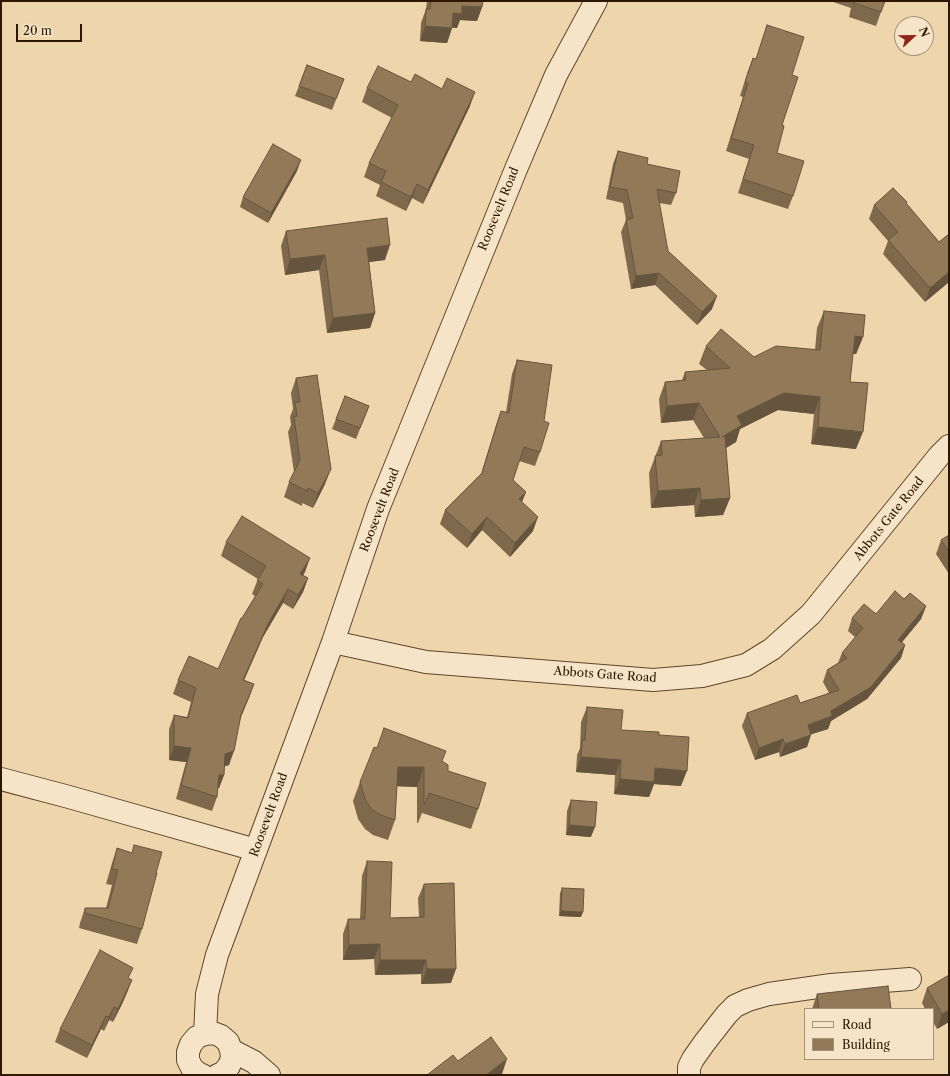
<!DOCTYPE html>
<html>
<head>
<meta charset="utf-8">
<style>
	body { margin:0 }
	#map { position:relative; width:950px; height:1076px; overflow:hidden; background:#efd5ab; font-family:"Libre Caslon Text",serif }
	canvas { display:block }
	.frame { position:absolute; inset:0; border:2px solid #2d1700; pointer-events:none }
	.legend { position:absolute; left:804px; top:1008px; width:130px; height:52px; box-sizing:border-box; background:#f5e4c8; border:1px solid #a59278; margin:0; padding:5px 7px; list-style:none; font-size:12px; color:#2d1700 }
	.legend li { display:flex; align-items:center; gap:8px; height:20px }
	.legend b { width:20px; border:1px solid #a59278 }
	.north { position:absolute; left:894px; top:16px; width:40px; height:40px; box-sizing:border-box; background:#f5e4c8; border:1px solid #a59278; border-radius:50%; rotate:68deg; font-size:11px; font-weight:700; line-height:16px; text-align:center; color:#2d1700 }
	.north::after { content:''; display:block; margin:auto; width:14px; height:18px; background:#8f2418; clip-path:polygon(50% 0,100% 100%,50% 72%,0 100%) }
	.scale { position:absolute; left:16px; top:24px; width:66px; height:18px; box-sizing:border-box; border:2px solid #2d1700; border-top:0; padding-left:5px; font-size:12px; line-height:14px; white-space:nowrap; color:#2d1700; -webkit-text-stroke:3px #f5e4c8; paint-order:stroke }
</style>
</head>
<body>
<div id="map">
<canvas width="950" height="1076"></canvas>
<div class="frame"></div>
<ul class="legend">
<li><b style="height:5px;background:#f5e4c8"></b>Road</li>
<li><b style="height:11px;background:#927a59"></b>Building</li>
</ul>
<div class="north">N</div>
<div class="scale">20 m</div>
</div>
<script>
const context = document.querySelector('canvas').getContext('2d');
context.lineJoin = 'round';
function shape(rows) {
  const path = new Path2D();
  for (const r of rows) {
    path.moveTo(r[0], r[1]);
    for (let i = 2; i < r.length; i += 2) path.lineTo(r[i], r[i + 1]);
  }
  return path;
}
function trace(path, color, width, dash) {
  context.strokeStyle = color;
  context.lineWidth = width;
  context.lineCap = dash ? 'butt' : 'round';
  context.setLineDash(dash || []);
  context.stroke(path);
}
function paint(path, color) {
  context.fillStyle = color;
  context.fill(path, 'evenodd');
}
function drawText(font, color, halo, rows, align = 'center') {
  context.font = font + ' "Libre Caslon Text",serif';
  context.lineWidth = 3;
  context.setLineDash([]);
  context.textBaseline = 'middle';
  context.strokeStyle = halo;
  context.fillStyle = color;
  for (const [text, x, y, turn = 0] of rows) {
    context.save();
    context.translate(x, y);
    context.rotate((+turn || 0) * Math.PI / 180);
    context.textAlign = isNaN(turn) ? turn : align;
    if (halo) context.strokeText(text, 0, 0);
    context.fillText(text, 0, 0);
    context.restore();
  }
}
const minor = shape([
	[333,642,426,662,653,680,702,676,746,665,772,649,811,614,939,456,949,446],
	[1,779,69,797,256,850],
	[205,1034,207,994,217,955,333,642,378,509,516,169,556,75,596,1],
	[231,1050,254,1062,269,1075],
	[202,1075,199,1074,192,1068,188,1060,188,1052,191,1044,197,1037,205,1034,213,1033,221,1036,228,1042,231,1050,232,1058,229,1066,223,1073,218,1075],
	[689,1075,689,1067,693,1059,705,1042,727,1014,735,1006,748,1000,769,994,831,985,910,979]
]);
trace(minor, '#5e462b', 24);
trace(minor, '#f5e4c8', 22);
paint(shape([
	[427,1,483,1,482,7,477,21,460,20,457,28,452,28,447,43,420,41,421,23,426,9],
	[830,1,885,1,876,26,849,17,851,8],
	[767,25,792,75,777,153,793,196,788,209,738,193,749,159,726,151,743,97,740,96,748,71,753,58,756,59],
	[307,65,344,79,332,110,295,96],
	[411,82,470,106,423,204,412,198,406,211,376,196,380,185,364,177,369,163,392,118,362,102,367,88],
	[618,151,647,164,676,193,671,205,659,203,668,251,712,309,697,325,655,285,631,289,621,232,626,220,623,203,606,199,613,164],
	[297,171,268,223,240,207,243,197],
	[906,204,939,242,949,234,949,282,925,302,883,254,888,241,869,219,874,205],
	[286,231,385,260,369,262,375,313,370,328,327,333,319,270,285,275,281,246],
	[824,311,863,337,856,354,853,354,850,382,856,449,811,444,814,414,778,410,740,429,736,442,726,448,730,498,723,515,695,517,694,505,651,508,649,473,661,441,704,438,693,420,661,423,659,399,665,382,682,380,685,372,707,370,699,364,706,346,754,357,815,350,817,328],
	[517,360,540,452,535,466,519,461,513,480,526,492,522,502,533,531,510,557,482,530,467,548,440,524,445,510,481,474,496,425,501,411,506,412,512,374],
	[296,378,325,484,313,508,302,503,302,506,284,497,289,482,294,472,288,432,291,425,290,417,293,409,291,393],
	[345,396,369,406,356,439,332,429],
	[949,535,949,574,936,554,941,540],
	[226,542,305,572,303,575,308,578,303,592,293,609,283,603,263,637,244,680,254,684,240,719,229,765,224,766,224,775,219,788,218,788,217,797,212,811,176,799,186,762,169,760,169,729,174,715,187,717,191,702,173,694,178,680,218,669,242,618,255,596,252,594,258,579,221,556],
	[904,599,926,606,921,619,902,642,905,645,901,658,867,699,831,721,828,729,811,734,807,747,780,757,779,752,755,760,742,726,747,713,800,703,829,693,823,682,827,670,838,663,842,653,855,637,848,631,852,618,876,614],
	[587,707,621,730,659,735,681,786,654,784,649,797,614,794,615,775,576,772,577,755,580,748,581,722],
	[384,728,442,761,448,771,478,809,471,829,422,813,418,823,417,823,417,787,397,786,395,820,388,840,373,835,365,829,358,819,353,801,360,782,377,748],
	[571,800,591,837,566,835,567,811],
	[117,848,142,929,137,944,79,928,80,923,85,908,106,908,112,885,106,884,112,863],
	[367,861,390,918,419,917,418,898,424,884,451,983,421,984,421,974,375,975,374,959,343,960,343,934,348,919,360,919,362,876],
	[562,888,581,917,559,916,560,893],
	[129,979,132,980,127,993,122,1004,113,1022,109,1020,104,1031,101,1029,87,1058,55,1042,60,1029],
	[927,988,949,1022,937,1029,933,1022,933,1009,925,1009,922,1003],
	[817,994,891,1009,812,1009]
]), '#7e694d');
paint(shape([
	[462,6,482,7,477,21,460,20,457,28,448,27,453,13],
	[425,26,452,28,447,43,420,41],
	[475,92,470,106,423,204,428,190],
	[301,160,297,171,268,223,271,213],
	[417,184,412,198,406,211,411,197],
	[390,245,385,260,361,263,367,248],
	[325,255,319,270,285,275,290,259],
	[949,272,949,282,925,302,930,288],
	[659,273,655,285,631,289,636,276],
	[717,296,712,309,697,325,702,312],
	[375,313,370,328,327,333,333,318],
	[855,336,863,337,856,354,848,353],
	[784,393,820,397,814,414,778,410,740,429,736,442,716,454,722,437,737,416],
	[699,403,693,420,661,423,667,406],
	[818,427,863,432,856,449,811,444],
	[331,469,325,484,313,508,318,493],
	[700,488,694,505,651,508,658,491],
	[526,492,520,506,519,499],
	[730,498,723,515,695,517,701,500],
	[487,517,482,530,467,548,472,534],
	[538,517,533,531,510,557,515,543],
	[310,558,305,572,295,588,300,574],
	[308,578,303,592,293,609,298,595],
	[288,589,283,603,263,637,238,694,243,680,268,624],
	[926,606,921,619,894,652,898,640],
	[905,645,901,658,867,699,831,721,828,729,803,737,808,725,831,711],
	[254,684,249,698,236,729,241,715],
	[811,735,807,747,780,757,785,744],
	[783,739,779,752,755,760,759,748],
	[174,746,191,748,186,762,169,760],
	[234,751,229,765,220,768,225,754],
	[581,757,621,760,615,775,576,772],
	[398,767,424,767,417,787,390,786],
	[655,768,687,771,681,786,654,784,649,797,614,794,620,779],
	[219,775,224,775,219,788,214,789],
	[569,825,595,827,591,837,566,835],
	[561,911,583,912,581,917,559,916],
	[380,944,374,959,343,960,349,945],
	[380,960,426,960,421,974,375,975],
	[427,969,456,969,451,983,421,984],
	[132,980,122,1004,113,1022,118,1009],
	[114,1007,109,1020,104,1031,109,1017],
	[949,1010,949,1022,937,1029,942,1014],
	[106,1016,101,1029,87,1058,92,1045],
	[507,1059,502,1074,500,1075,486,1075]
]), '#66553e');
const building = shape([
	[431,1,483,1,482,7,462,6,462,14,453,13,452,28,425,26,426,9,430,9,431,1],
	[854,1,885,1,881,12,854,3,854,1],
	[767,25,804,37,792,75,798,77,782,125,784,126,777,153,804,161,793,196,743,179,754,145,731,138,748,83,745,82,753,58,756,59,767,25],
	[307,65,344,79,336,99,299,86,307,65],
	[378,66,411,82,415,74,442,89,447,78,475,92,428,190,417,184,411,197,381,182,386,171,369,163,398,105,367,88,378,66],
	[273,144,301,160,271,213,243,197,273,144],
	[618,151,648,158,647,164,680,171,676,193,657,189,668,251,717,296,702,312,659,273,636,276,626,220,633,218,627,190,610,187,618,151],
	[893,188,907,202,906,203,939,242,949,234,949,272,930,288,888,240,898,232,874,205,893,188],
	[387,218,390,245,367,248,375,313,333,318,325,255,290,259,286,231,387,218],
	[824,311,865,315,863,337,855,336,850,382,868,383,863,432,818,427,820,397,784,393,737,416,742,425,722,437,725,436,730,498,701,500,700,488,658,491,655,456,662,455,661,441,720,437,699,403,667,406,665,382,686,380,685,372,730,368,706,346,721,329,754,357,776,346,820,350,824,311],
	[517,360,552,365,544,421,549,423,540,452,524,447,513,480,526,492,519,499,538,517,515,543,487,517,472,534,445,510,482,473,501,411,509,413,517,360],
	[317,375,331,469,318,493,308,488,307,491,289,482,300,460,294,417,297,416,295,402,300,402,296,378,317,375],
	[345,396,369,406,360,428,336,419,345,396],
	[242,516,310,558,300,574,308,578,298,595,288,589,268,624,243,680,254,684,241,715,234,751,225,754,224,775,219,775,217,797,181,785,191,748,174,746,174,715,188,718,196,688,178,680,189,656,218,669,241,618,242,618,263,584,257,581,266,566,226,542,242,516],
	[949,535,949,552,941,540,949,535],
	[895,591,904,599,910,593,926,606,898,640,905,645,871,687,831,711,832,716,808,725,811,735,785,744,783,739,759,748,747,713,797,695,800,703,839,690,827,670,847,658,842,653,863,628,852,618,864,604,876,614,895,591],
	[587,707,623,710,621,730,659,732,659,735,689,737,687,771,655,768,654,782,620,779,621,760,581,757,582,740,585,740,587,707],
	[384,728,446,751,442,761,448,765,448,771,486,783,478,809,429,793,425,804,424,804,424,767,398,767,395,820,381,815,372,810,365,799,360,782,374,747,377,748,384,728],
	[571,800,597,802,595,827,569,825,571,800],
	[134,845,162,852,156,873,157,873,142,929,85,913,85,908,108,908,118,870,112,869,117,848,132,853,134,845],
	[367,861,392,862,390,918,424,917,424,884,454,883,456,969,427,969,426,960,380,960,380,944,349,945,348,919,365,919,367,861],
	[562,888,584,889,583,912,561,911,562,888],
	[100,950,133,968,128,978,132,980,127,990,118,1009,114,1007,109,1017,106,1016,92,1045,60,1029,100,950],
	[949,975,949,1010,942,1014,927,988,949,975],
	[888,986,891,1009,819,1009,817,994,888,986],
	[491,1037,507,1059,486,1075,427,1075,453,1055,458,1061,491,1037]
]);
paint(building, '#927a59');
trace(building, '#66553e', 1);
drawText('12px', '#2d1700', '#f5e4c8', [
	["Roosevelt Road",499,209,-68],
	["Roosevelt Road",380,510,-69],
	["Abbots Gate Road",889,519,-51],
	["Abbots Gate Road",605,675,4],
	["Roosevelt Road",269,815,-70]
]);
</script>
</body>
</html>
